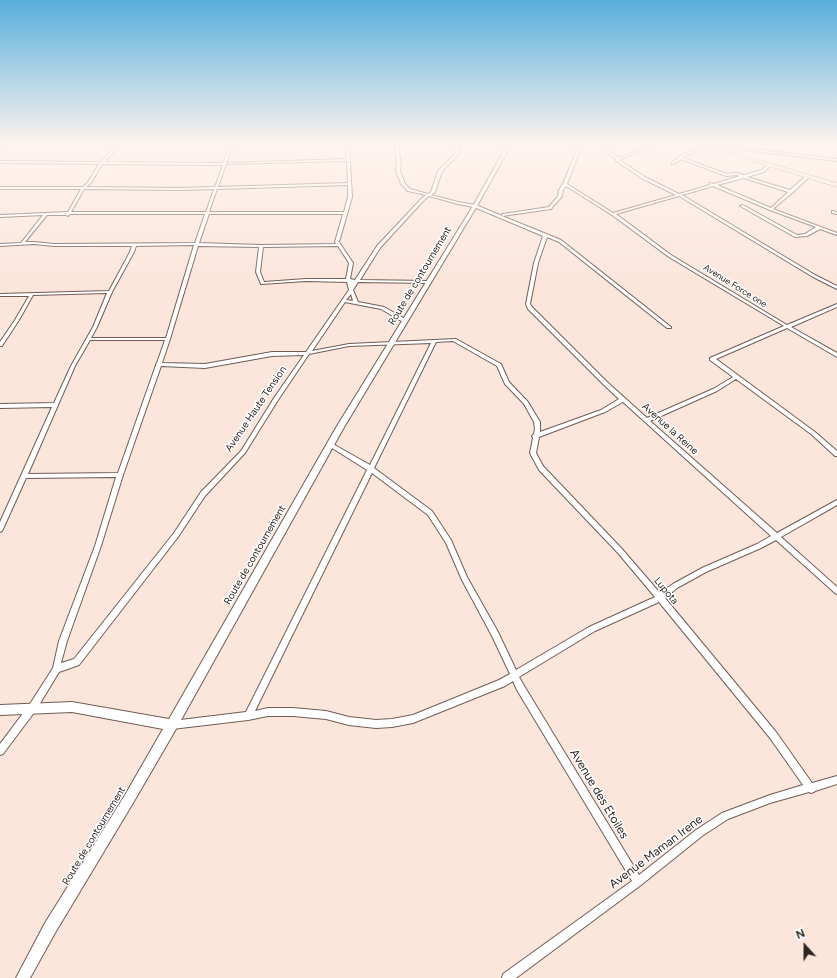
<!DOCTYPE html>
<html>
<head>
<meta charset="utf-8">
<style>
	body { margin:0 }
	#map { position:relative; width:837px; height:978px; overflow:hidden; background:#fce6dc; font-family:Figtree,sans-serif }
	canvas { display:block }
	.north { position:absolute; left:785px; top:926px; width:40px; height:40px; -webkit-text-stroke:3px #fff; paint-order:stroke; rotate:339deg; font-size:11px; font-weight:700; line-height:16px; text-align:center; color:#2c2420 }
	.north::after { content:''; display:block; margin:auto; width:14px; height:18px; background:#2c2420; clip-path:polygon(50% 0,100% 100%,50% 72%,0 100%) }
</style>
</head>
<body>
<div id="map">
<canvas width="837" height="978"></canvas>
<div class="north">N</div>
</div>
<script>
const context = document.querySelector('canvas').getContext('2d');
context.lineJoin = 'round';
function shape(rows) {
  const path = new Path2D();
  for (const r of rows) {
    path.moveTo(r[0], r[1]);
    for (let i = 2; i < r.length; i += 2) path.lineTo(r[i], r[i + 1]);
  }
  return path;
}
function trace(path, color, width, dash) {
  context.strokeStyle = color;
  context.lineWidth = width;
  context.lineCap = dash ? 'butt' : 'round';
  context.setLineDash(dash || []);
  context.stroke(path);
}
function paint(path, color) {
  context.fillStyle = color;
  context.fill(path, 'evenodd');
}
function drawText(font, color, halo, rows, align = 'center') {
  context.font = font + ' Figtree,sans-serif';
  context.lineWidth = 3;
  context.setLineDash([]);
  context.textBaseline = 'middle';
  context.strokeStyle = halo;
  context.fillStyle = color;
  for (const [text, x, y, turn = 0] of rows) {
    context.save();
    context.translate(x, y);
    context.rotate((+turn || 0) * Math.PI / 180);
    context.textAlign = isNaN(turn) ? turn : align;
    if (halo) context.strokeText(text, 0, 0);
    context.fillText(text, 0, 0);
    context.restore();
  }
}
const minor = shape([
	[0,145,3,145,0,147,0,145],
	[116,145,119,145,105,162,223,163,230,145,233,145,226,163,347,159,346,145,349,145,352,197,339,242,353,263,350,279,355,280,377,246,422,198,426,195,408,191,401,184,396,171,397,164,395,145,398,145,401,164,400,171,405,184,410,189,428,194,431,192,438,171,455,154,455,145,458,145,459,154,442,171,435,192,431,195,458,202,476,205,502,216,502,214,503,214,549,207,558,196,559,190,563,184,579,145,582,145,567,184,613,213,676,195,643,179,616,161,616,159,607,152,612,145,615,145,611,152,619,158,649,145,652,145,619,160,645,177,679,194,710,185,710,183,714,184,740,176,736,175,726,176,681,159,674,164,672,164,672,162,683,154,690,152,699,145,702,145,692,154,685,156,683,158,727,174,736,173,744,175,762,170,768,164,770,164,770,166,764,172,747,177,790,190,806,176,808,176,808,178,792,193,773,209,837,233,837,235,820,229,807,236,795,237,740,206,743,205,797,235,805,234,816,227,770,210,713,186,682,195,815,275,837,286,837,289,813,277,679,196,616,214,671,255,787,325,837,304,837,307,791,327,837,353,837,357,787,328,716,359,815,432,837,451,837,456,835,456,811,434,736,379,717,391,650,421,777,533,837,500,837,505,781,537,837,587,837,594,835,593,776,540,761,548,706,572,677,588,665,598,776,732,812,783,837,776,837,784,815,791,814,792,811,793,809,792,770,803,728,819,702,836,641,885,516,978,502,978,503,974,632,881,517,690,513,681,505,686,413,723,392,727,376,728,349,725,326,719,293,716,268,716,248,720,172,729,169,728,168,725,169,722,172,721,246,712,367,470,329,446,328,445,329,444,333,444,370,465,431,343,349,346,309,354,278,400,245,453,205,496,178,537,79,665,59,672,36,710,3,754,0,755,0,744,30,704,53,668,59,641,95,546,116,477,26,478,3,529,2,531,0,532,0,522,52,407,0,408,0,404,54,403,71,366,93,327,107,293,33,295,19,320,2,346,0,346,0,342,15,320,29,296,0,296,0,294,109,291,130,252,132,246,54,246,34,244,0,246,0,244,21,243,43,215,0,217,0,215,68,212,81,189,0,189,0,187,83,187,88,182,99,164,0,163,0,161,102,162,116,145],
	[347,161,348,183,218,187,226,164,347,161],
	[102,164,208,165,223,165,215,187,178,188,86,187,91,183,102,164],
	[744,178,788,192,771,208,717,185,744,178],
	[348,185,348,197,344,212,209,212,217,189,348,185],
	[566,186,612,215,669,257,784,326,710,358,710,360,733,377,713,389,647,418,607,382,532,307,530,304,538,263,547,237,559,242,667,328,671,328,671,327,561,240,502,216,551,209,562,196,563,190,566,186],
	[84,189,178,190,214,189,206,212,71,212,84,189],
	[429,196,458,204,474,207,543,236,534,263,526,304,528,309,603,384,619,399,601,410,540,432,540,422,528,402,509,382,501,364,456,339,349,344,312,351,345,302,381,309,403,322,407,322,407,320,384,307,358,302,353,290,358,282,430,283,430,281,429,281,360,280,380,248,424,200,429,196],
	[70,214,205,214,195,243,54,244,34,242,25,242,47,215,66,215,68,216,70,214],
	[209,214,343,214,335,242,336,244,261,245,199,243,209,214],
	[194,245,166,338,91,338,97,327,112,292,134,252,136,246,194,245],
	[198,246,259,247,256,272,261,284,306,281,347,282,349,290,306,352,272,352,205,364,162,363,170,339,198,246],
	[338,246,349,263,346,279,306,279,264,282,260,272,263,247,338,246],
	[351,294,353,301,346,300,351,294],
	[90,340,165,340,157,363,156,364,156,365,118,473,28,474,75,366,90,340],
	[453,341,497,366,505,384,524,404,534,422,535,429,534,434,532,436,533,438,530,453,539,470,618,553,655,597,589,627,516,670,498,632,467,577,451,540,432,511,374,468,436,342,453,341],
	[304,355,274,398,241,451,201,492,174,533,74,659,61,663,67,641,101,546,123,475,161,366,205,368,272,356,304,355],
	[623,402,771,536,757,544,702,568,673,584,660,593,622,549,543,466,536,453,539,437,605,412,623,402],
	[372,473,428,515,446,543,462,580,492,636,510,674,499,680,413,715,392,719,376,720,349,717,326,711,293,708,268,708,255,711,372,473],
	[659,602,770,738,803,785,770,795,722,813,696,830,639,875,523,684,519,677,595,631,659,602],
	[726,146,837,159,837,161,727,148,726,146],
	[832,211,837,212,837,214,832,213,832,211]
]);
const tertiary = shape([
	[507,145,511,145,477,206,343,429,176,729,133,803,55,933,30,978,16,978,45,923,125,795,163,729,72,712,0,715,0,705,72,702,169,719,337,426,473,206,507,145]
]);
const secondary = shape([
	[701,145,707,145,837,183,837,187,701,145]
]);
trace(minor, '#6f5d54', 2);
trace(tertiary, '#6f5d54', 2);
trace(secondary, '#6f5d54', 1);
paint(minor, '#fff');
paint(tertiary, '#fff');
paint(secondary, '#fcefe1');
const sky = context.createLinearGradient(0, 0, 0, 282);
sky.addColorStop(0, '#57aedb');
sky.addColorStop(0.51, '#fef4ef');
sky.addColorStop(1, '#fef4ef00');
context.fillStyle = sky;
context.fillRect(0, 0, 837, 282);
drawText('9px', '#2c2420', '#fff', [
	["Avenue Force one",735,286,32]
]);
drawText('10px', '#2c2420', '#fff', [
	["Route de contournement",420,276,-59],
	["Avenue Haute Tension",256,409,-56],
	["Avenue la Reine",670,429,42],
	["Route de contournement",255,555,-60],
	["Lupota",666,591,50],
	["Route de contournement",94,836,-59]
]);
drawText('12px', '#2c2420', '#fff', [
	["Avenue des Etoiles",599,794,59],
	["Avenue Maman Irene",656,852,-37]
]);
</script>
</body>
</html>
